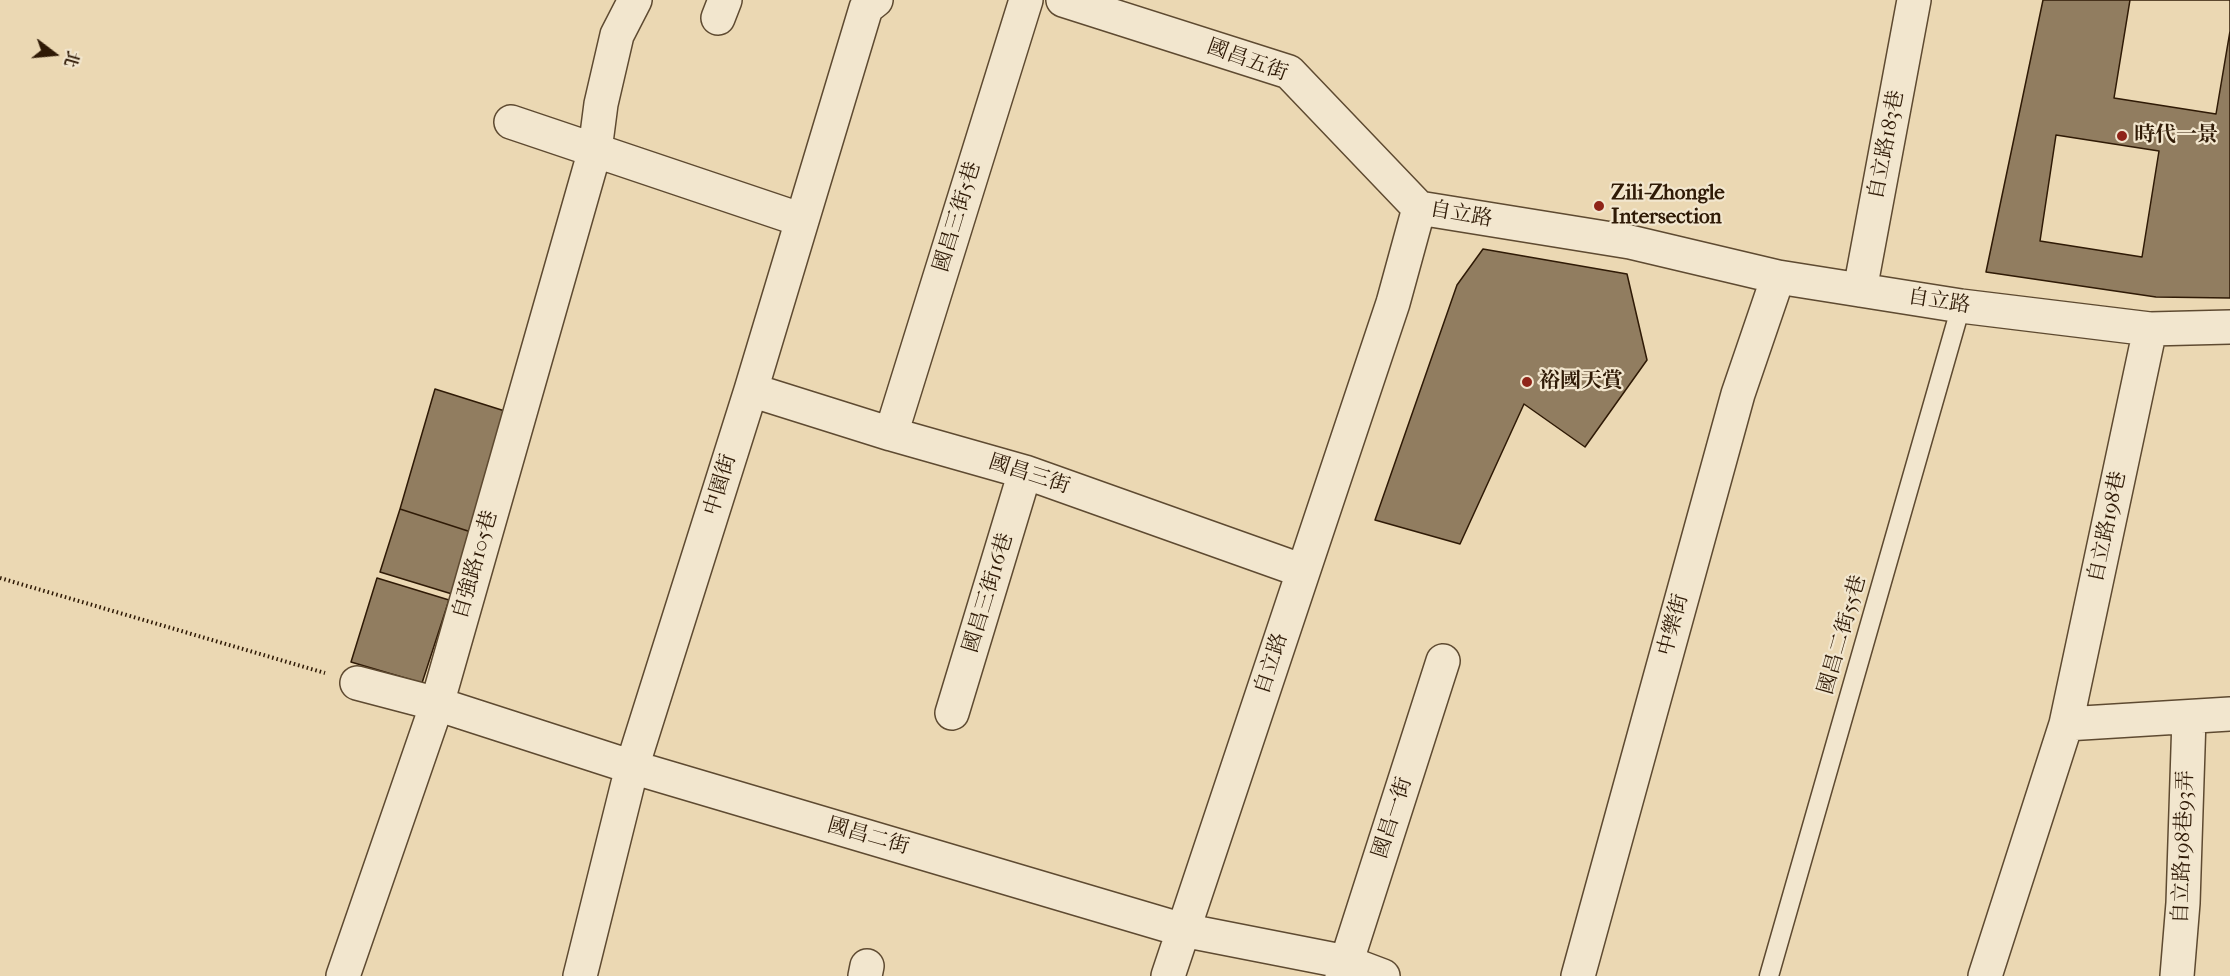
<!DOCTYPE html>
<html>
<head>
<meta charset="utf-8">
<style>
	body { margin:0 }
	#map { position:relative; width:2230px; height:976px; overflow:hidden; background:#ebd8b3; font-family:"IM FELL French Canon","Noto Serif TC",serif }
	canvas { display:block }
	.north { position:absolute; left:24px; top:24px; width:60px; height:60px; -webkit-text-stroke:4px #f2e6ce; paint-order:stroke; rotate:106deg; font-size:16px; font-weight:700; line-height:24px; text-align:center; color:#2f1a06 }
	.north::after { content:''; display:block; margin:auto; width:21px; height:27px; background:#2f1a06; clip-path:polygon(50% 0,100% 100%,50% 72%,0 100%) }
</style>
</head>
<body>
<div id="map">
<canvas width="2230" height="976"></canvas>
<div class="north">北</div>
</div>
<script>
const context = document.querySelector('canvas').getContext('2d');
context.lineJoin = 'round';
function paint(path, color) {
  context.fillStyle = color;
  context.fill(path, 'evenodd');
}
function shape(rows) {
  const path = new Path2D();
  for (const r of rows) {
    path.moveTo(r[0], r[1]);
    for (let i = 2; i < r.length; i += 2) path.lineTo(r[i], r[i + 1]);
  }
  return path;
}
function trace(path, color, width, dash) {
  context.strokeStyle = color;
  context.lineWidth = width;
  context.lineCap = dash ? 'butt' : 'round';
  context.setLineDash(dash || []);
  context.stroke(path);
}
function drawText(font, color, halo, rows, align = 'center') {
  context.font = font + ' "IM FELL French Canon","Noto Serif TC",serif';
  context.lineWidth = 4.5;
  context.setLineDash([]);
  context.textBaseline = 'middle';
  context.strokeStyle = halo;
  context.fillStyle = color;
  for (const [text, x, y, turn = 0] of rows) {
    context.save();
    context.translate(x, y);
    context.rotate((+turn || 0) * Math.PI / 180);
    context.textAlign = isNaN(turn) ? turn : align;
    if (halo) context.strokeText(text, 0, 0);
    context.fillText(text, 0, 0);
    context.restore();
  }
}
const building = shape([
	[2043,0,2230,0,2230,298,2156,297,1986,272,2043,0],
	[2130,0,2230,0,2230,31,2216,114,2114,98,2130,0],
	[2056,135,2159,151,2142,257,2040,241,2056,135],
	[1483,249,1627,274,1647,360,1585,447,1524,404,1460,544,1375,520,1457,285,1483,249],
	[435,389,508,412,471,532,400,509,435,389],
	[400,509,471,532,452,594,380,572,400,509],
	[377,578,449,600,422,683,351,662,377,578]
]);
paint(building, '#917d60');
trace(building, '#2f1a06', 1.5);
const lane = shape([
	[1769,976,1961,306]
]);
const street = shape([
	[1063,0,1289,72,1419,208],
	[718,18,725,0],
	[511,122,802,220],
	[1860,290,1914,0],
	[751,390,891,434,1025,472,1303,571],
	[891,434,1026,0],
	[357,683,437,704,632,767,1183,930,1346,962,1383,976],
	[952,713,1025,472],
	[2066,724,2230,714],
	[343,976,437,704,595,150,601,104,617,35,635,0],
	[580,976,632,767,751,390,866,8,876,0],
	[865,976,867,966],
	[1168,976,1393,303,1419,208,1630,242,1778,277,1961,306,2150,329,2230,327],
	[1342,976,1443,661],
	[1578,976,1738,394,1778,277],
	[1985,976,2066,724,2150,329],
	[2177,976,2183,903,2189,718]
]);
trace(lane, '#5e4a31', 21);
trace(street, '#5e4a31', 36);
trace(shape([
	[0,578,325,673]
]), '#2f1a06', 4, [1.5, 3]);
trace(lane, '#f2e6ce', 18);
trace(street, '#f2e6ce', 33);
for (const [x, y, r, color] of [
	[2122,136,6,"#8f2418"],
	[1599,206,6,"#8f2418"],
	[1527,382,6,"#8f2418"]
]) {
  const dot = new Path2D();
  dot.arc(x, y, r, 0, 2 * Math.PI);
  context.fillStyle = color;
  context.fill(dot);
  trace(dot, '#f2e6ce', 2);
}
drawText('21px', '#2f1a06', '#f2e6ce', [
	["國昌五街",1247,61,20],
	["自立路183巷",1887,145,-79],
	["自立路",1461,215,10],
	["國昌三街5巷",958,217,-73],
	["自立路",1939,302,9],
	["國昌三街",1029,475,18],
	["中園街",721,485,-73],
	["自立路198巷",2108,527,-78],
	["自強路105巷",476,565,-74],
	["國昌三街16巷",989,593,-73],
	["中樂街",1674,625,-75],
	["國昌二街55巷",1843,635,-74],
	["自立路",1272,664,-72],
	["國昌一街",1393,818,-72],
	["國昌二街",868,837,16],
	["自立路198巷93弄",2184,847,-88]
]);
drawText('bold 21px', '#2f1a06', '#f2e6ce', [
	["時代一景",2134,136],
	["Zili-Zhongle",1611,194],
	["Intersection",1611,218],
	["裕國天賞",1539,382]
], 'left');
</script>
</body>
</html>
